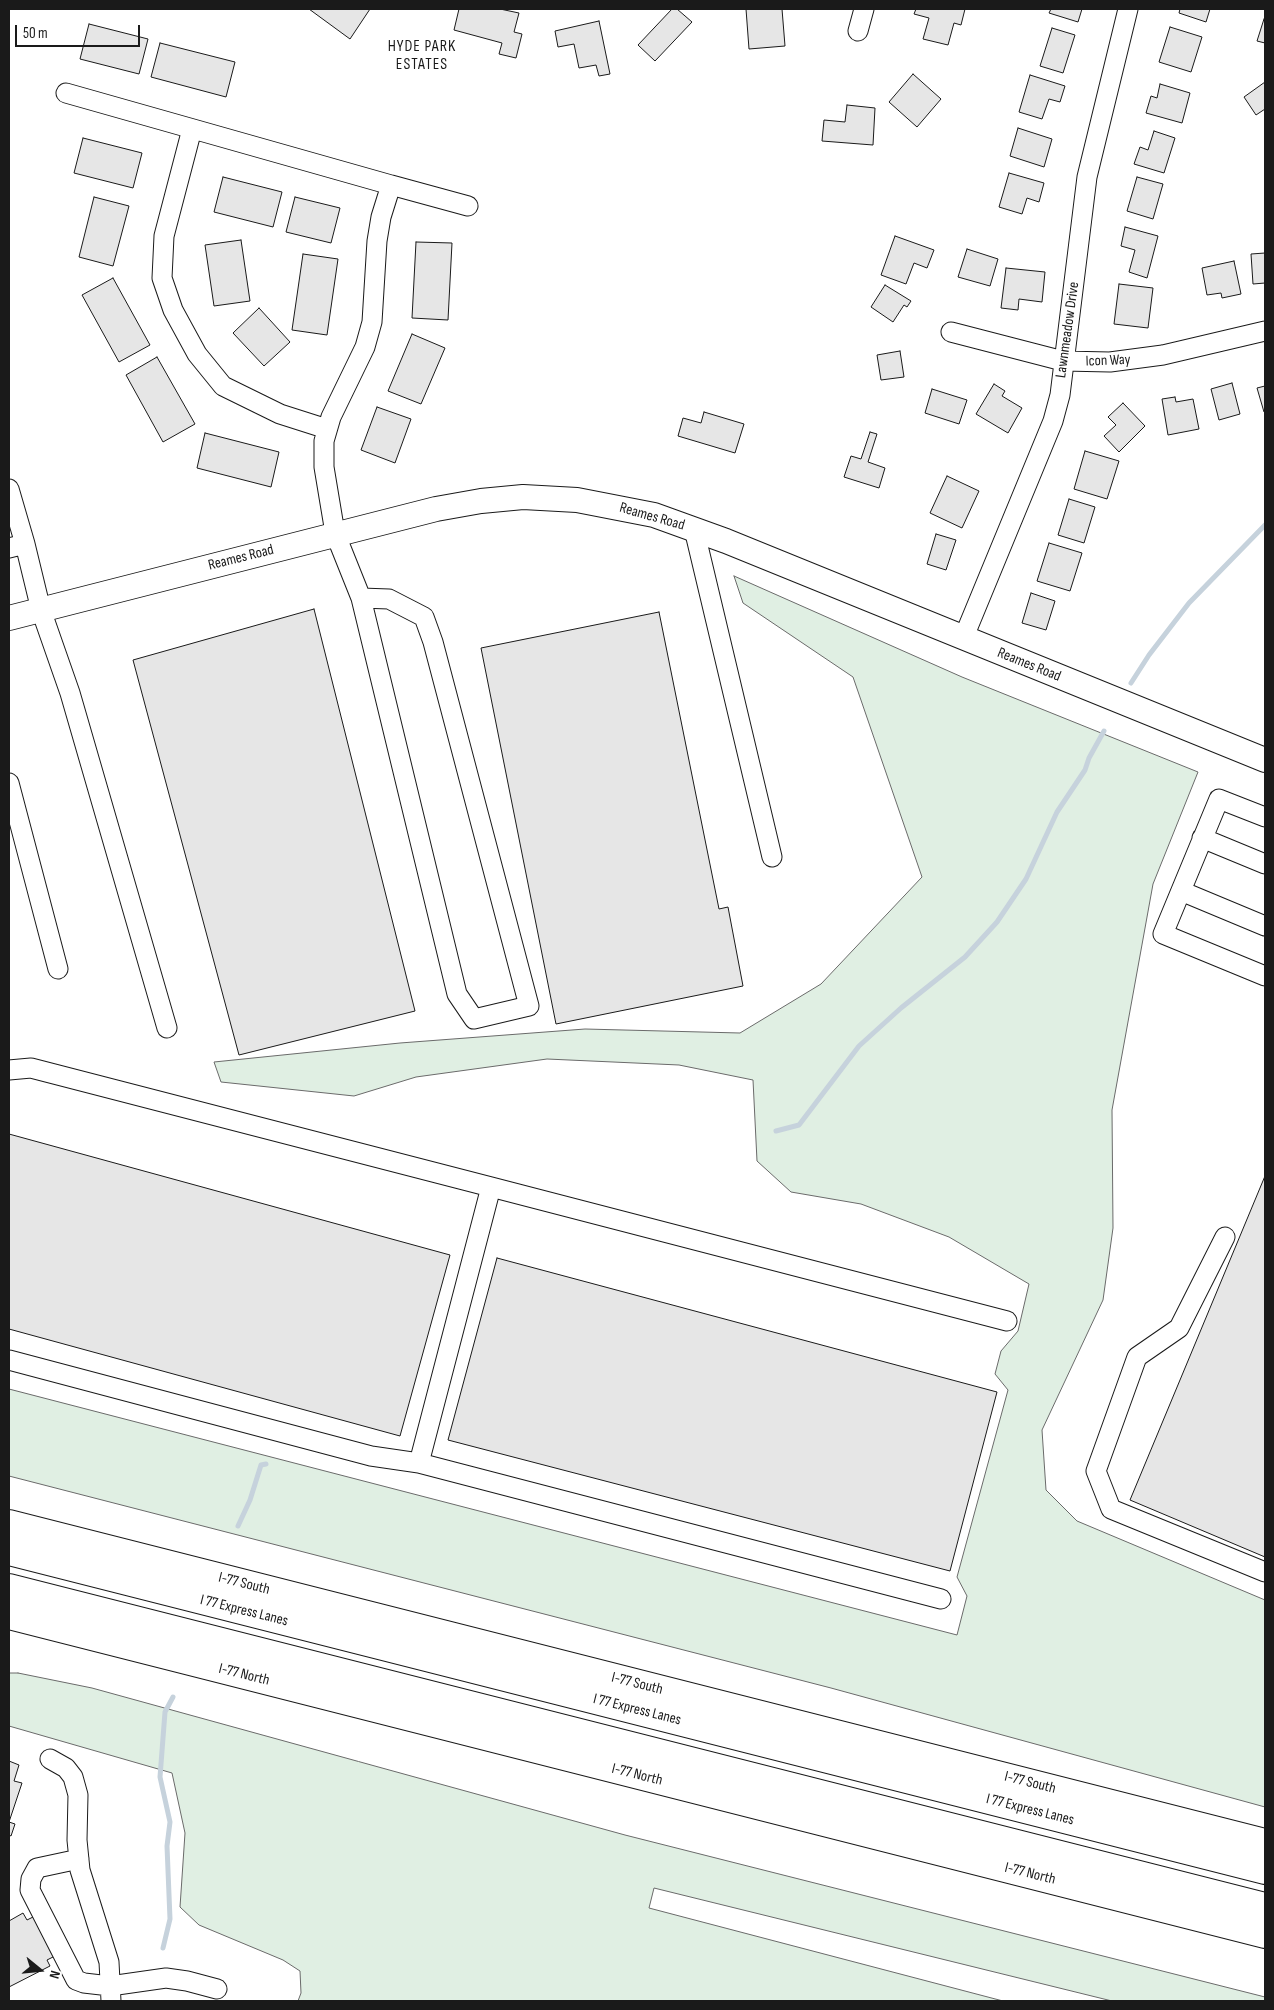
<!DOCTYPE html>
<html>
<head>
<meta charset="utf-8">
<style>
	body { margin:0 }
	#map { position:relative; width:1274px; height:2010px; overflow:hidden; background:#fff; font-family:"Sofia Sans Condensed",sans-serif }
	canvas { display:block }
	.frame { position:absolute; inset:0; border:10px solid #1a1a1a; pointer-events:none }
	.north { position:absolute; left:15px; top:1945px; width:50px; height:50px; -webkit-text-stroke:4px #fff; paint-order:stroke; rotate:107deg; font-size:14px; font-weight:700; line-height:20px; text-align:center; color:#1a1a1a }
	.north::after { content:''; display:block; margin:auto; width:18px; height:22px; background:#1a1a1a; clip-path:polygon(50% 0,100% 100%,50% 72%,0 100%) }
	.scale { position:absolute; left:15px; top:25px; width:125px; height:22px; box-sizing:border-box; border:2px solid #1a1a1a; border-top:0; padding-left:6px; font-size:15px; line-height:18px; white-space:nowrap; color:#1a1a1a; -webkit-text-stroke:4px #fff; paint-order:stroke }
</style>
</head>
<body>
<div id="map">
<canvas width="1274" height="2010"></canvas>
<div class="frame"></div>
<div class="north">N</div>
<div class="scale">50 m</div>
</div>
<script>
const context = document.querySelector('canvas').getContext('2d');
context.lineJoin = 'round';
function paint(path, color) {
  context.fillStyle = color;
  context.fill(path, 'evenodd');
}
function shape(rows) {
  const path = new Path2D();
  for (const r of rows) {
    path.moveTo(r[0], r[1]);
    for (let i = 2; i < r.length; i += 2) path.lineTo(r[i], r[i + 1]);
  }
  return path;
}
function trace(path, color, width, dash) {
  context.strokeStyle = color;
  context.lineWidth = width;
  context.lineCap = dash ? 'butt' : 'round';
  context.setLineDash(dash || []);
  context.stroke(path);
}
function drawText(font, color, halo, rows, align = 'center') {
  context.font = font + ' "Sofia Sans Condensed",sans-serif';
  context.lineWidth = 4;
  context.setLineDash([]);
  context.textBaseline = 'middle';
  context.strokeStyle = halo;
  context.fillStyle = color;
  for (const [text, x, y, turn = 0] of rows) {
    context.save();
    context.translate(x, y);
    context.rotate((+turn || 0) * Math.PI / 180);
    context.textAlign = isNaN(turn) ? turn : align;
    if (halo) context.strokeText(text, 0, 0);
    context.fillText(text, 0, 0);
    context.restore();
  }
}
const green = shape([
	[734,576,962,677,1198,772,1153,884,1112,1110,1113,1228,1103,1300,1042,1430,1046,1490,1077,1521,1265,1600,1265,1807,831,1688,9,1476,9,1389,957,1635,967,1596,957,1577,1008,1390,995,1374,1001,1351,1018,1331,1029,1284,949,1237,861,1204,791,1192,757,1161,753,1080,679,1065,547,1059,416,1077,354,1096,221,1082,214,1062,400,1043,585,1029,740,1033,821,984,922,877,853,677,743,603,734,576],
	[18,1673,92,1688,625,1835,1265,1997,1265,2001,1112,2001,654,1888,649,1908,1003,2001,298,2001,301,1993,300,1971,283,1960,199,1925,180,1907,185,1833,172,1773,9,1726,9,1673,18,1673]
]);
paint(green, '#e0efe3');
trace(green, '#6a6a6a', 1);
trace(shape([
	[1131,683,1149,655,1189,603,1265,525],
	[776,1131,799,1125,859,1046,901,1008,965,957,997,922,1026,879,1057,812,1085,770,1089,758,1104,731],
	[238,1526,250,1500,261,1465,266,1464],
	[163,1948,170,1919,167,1846,170,1822,160,1777,165,1712,173,1697]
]), '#c6d2dc', 5);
const building = shape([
	[309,9,370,9,350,39,309,9],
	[459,9,500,9,519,13,514,32,522,34,516,58,499,54,502,43,454,30,459,9],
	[672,9,677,9,692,22,655,61,638,45,672,9],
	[746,9,782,9,785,46,749,49,746,9],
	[916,9,965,9,961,25,954,23,948,45,923,39,929,18,914,14,916,9],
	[1051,9,1082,9,1078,22,1049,13,1051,9],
	[1180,9,1210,9,1206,22,1179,13,1180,9],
	[1264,19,1265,19,1265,43,1257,41,1264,19],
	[599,21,610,74,599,76,596,65,579,68,574,44,558,47,555,31,599,21],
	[89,24,148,39,139,74,80,59,89,24],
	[1170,27,1202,37,1191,72,1159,62,1170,27],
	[1052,28,1075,35,1063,73,1040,66,1052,28],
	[160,43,235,62,226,97,151,77,160,43],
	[913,74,941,99,917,127,889,102,913,74],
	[1030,75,1065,86,1060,102,1049,99,1042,119,1019,112,1030,75],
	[1265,82,1265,109,1256,115,1244,97,1265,82],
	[1160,84,1190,93,1182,123,1146,113,1151,96,1157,98,1160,84],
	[847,105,875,108,873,145,822,141,824,120,845,122,847,105],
	[1018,128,1052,139,1044,167,1010,156,1018,128],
	[1154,131,1175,138,1164,173,1134,164,1140,147,1148,150,1154,131],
	[83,138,142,153,133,188,74,173,83,138],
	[1009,173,1044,183,1039,202,1027,198,1022,214,999,207,1009,173],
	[223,177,282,192,273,227,214,212,223,177],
	[1137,177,1163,184,1153,219,1127,211,1137,177],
	[94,197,129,206,113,266,79,257,94,197],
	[295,197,340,208,331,243,286,232,295,197],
	[1125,227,1158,236,1147,278,1129,272,1135,250,1121,246,1125,227],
	[895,236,934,250,927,268,914,263,906,284,881,275,895,236],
	[241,240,250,301,214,306,205,245,241,240],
	[416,242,452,243,448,320,412,318,416,242],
	[967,249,998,259,990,286,958,277,967,249],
	[1265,253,1265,283,1253,284,1251,254,1265,253],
	[303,254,338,259,327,335,292,330,303,254],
	[1234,261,1241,294,1222,298,1221,293,1207,295,1202,268,1234,261],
	[1006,268,1045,272,1042,302,1019,299,1018,310,1001,308,1006,268],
	[113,278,150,345,119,362,82,295,113,278],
	[1119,284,1153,288,1148,328,1114,324,1119,284],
	[885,285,911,301,907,307,904,305,893,322,871,307,885,285],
	[259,308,290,342,264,366,233,333,259,308],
	[412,334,445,348,421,404,388,391,412,334],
	[900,351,904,377,881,380,877,355,900,351],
	[157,357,195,424,163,442,126,375,157,357],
	[1232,383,1240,414,1219,420,1211,389,1232,383],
	[994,384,1005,391,1002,396,1022,408,1008,433,976,414,994,384],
	[1265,386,1265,411,1264,412,1257,388,1265,386],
	[932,389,967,400,959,424,925,413,932,389],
	[1175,397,1176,402,1193,399,1199,429,1168,435,1162,399,1175,397],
	[1123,403,1145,426,1119,452,1104,436,1116,425,1108,417,1123,403],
	[377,407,411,419,395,463,361,450,377,407],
	[704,412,744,424,735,453,678,436,683,418,701,423,704,412],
	[870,432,877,434,868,462,885,468,879,488,844,477,851,456,861,459,870,432],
	[205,433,279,452,271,487,197,468,205,433],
	[1085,451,1119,461,1107,499,1074,489,1085,451],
	[947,476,979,491,962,528,930,513,947,476],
	[1069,499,1095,507,1084,543,1058,535,1069,499],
	[936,534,956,540,946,570,927,564,936,534],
	[1049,543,1082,553,1070,591,1037,581,1049,543],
	[1031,593,1055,601,1046,630,1022,623,1031,593],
	[314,609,415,1011,239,1055,133,660,314,609],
	[659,612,719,909,728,907,743,986,556,1024,481,648,659,612],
	[9,1134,450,1255,400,1436,9,1329,9,1134],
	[1265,1176,1265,1557,1130,1500,1265,1176],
	[497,1258,997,1392,950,1571,448,1440,497,1258],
	[9,1761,19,1765,14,1781,22,1783,9,1822,15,1824,11,1836,9,1835,9,1761],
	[43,1912,63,1952,47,1960,50,1966,9,1987,9,1921,23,1913,27,1920,43,1912]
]);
paint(building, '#e6e6e6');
trace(building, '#1a1a1a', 1);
const minor = shape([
	[858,31,864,9],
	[66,93,391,185,381,217,377,241,372,322,365,347,331,417,324,441,324,467,335,533,361,598,457,994,474,1019,529,1006,433,642,424,617,389,599,361,598],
	[192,129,164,236,162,278,173,310,197,354,223,386,280,414,327,429],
	[391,185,468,206],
	[951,332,1063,361,1110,362,1163,355,1265,331],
	[9,489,25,544],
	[694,529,772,857],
	[9,548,25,544,41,610,70,693,167,1028],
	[963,639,1053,421,1060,395,1087,177,1128,9],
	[9,783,58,969],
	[1265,817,1219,799,1163,934,1265,976],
	[1202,838,1265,864],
	[1181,891,1265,926],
	[9,1070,31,1068,491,1187],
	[1225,1237,1179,1328,1137,1357,1096,1471,1111,1509,1265,1572],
	[9,1360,371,1456,419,1463,941,1599],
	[419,1463,491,1187,1007,1321],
	[50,1759,66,1768,73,1777,78,1795,77,1840,80,1870,109,1962,111,2001],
	[79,1859,37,1868,31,1879,30,1890,76,1980,84,1983,110,1986,166,1978,187,1981,217,1989]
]);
const major = shape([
	[9,618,436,509,481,501,523,497,577,500,654,515,726,541,1265,760]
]);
const highway = shape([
	[9,1524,1265,1843],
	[9,1551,1265,1870],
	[9,1588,1265,1907],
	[9,1615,1265,1934]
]);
trace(minor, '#1a1a1a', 21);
trace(major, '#1a1a1a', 26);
trace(highway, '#1a1a1a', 30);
trace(minor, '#fff', 19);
trace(major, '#fff', 24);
trace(highway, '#fff', 28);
drawText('15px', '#1a1a1a', '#fff', [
	["Lawnmeadow Drive",1068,330,-82],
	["Icon Way",1108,361,-2],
	["Reames Road",652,517,16],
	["Reames Road",241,558,-14],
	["Reames Road",1029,665,22],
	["I-77 South",244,1584,14],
	["I 77 Express Lanes",244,1611,14],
	["I-77 North",244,1675,14],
	["I-77 South",637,1684,14],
	["I 77 Express Lanes",637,1710,14],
	["I-77 North",637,1775,14],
	["I-77 South",1030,1783,14],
	["I 77 Express Lanes",1030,1810,14],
	["I-77 North",1030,1874,14]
]);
context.letterSpacing = '1px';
drawText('16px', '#1a1a1a', '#fff', [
	["HYDE PARK",422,47],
	["ESTATES",422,65]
]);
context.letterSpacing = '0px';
</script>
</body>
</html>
